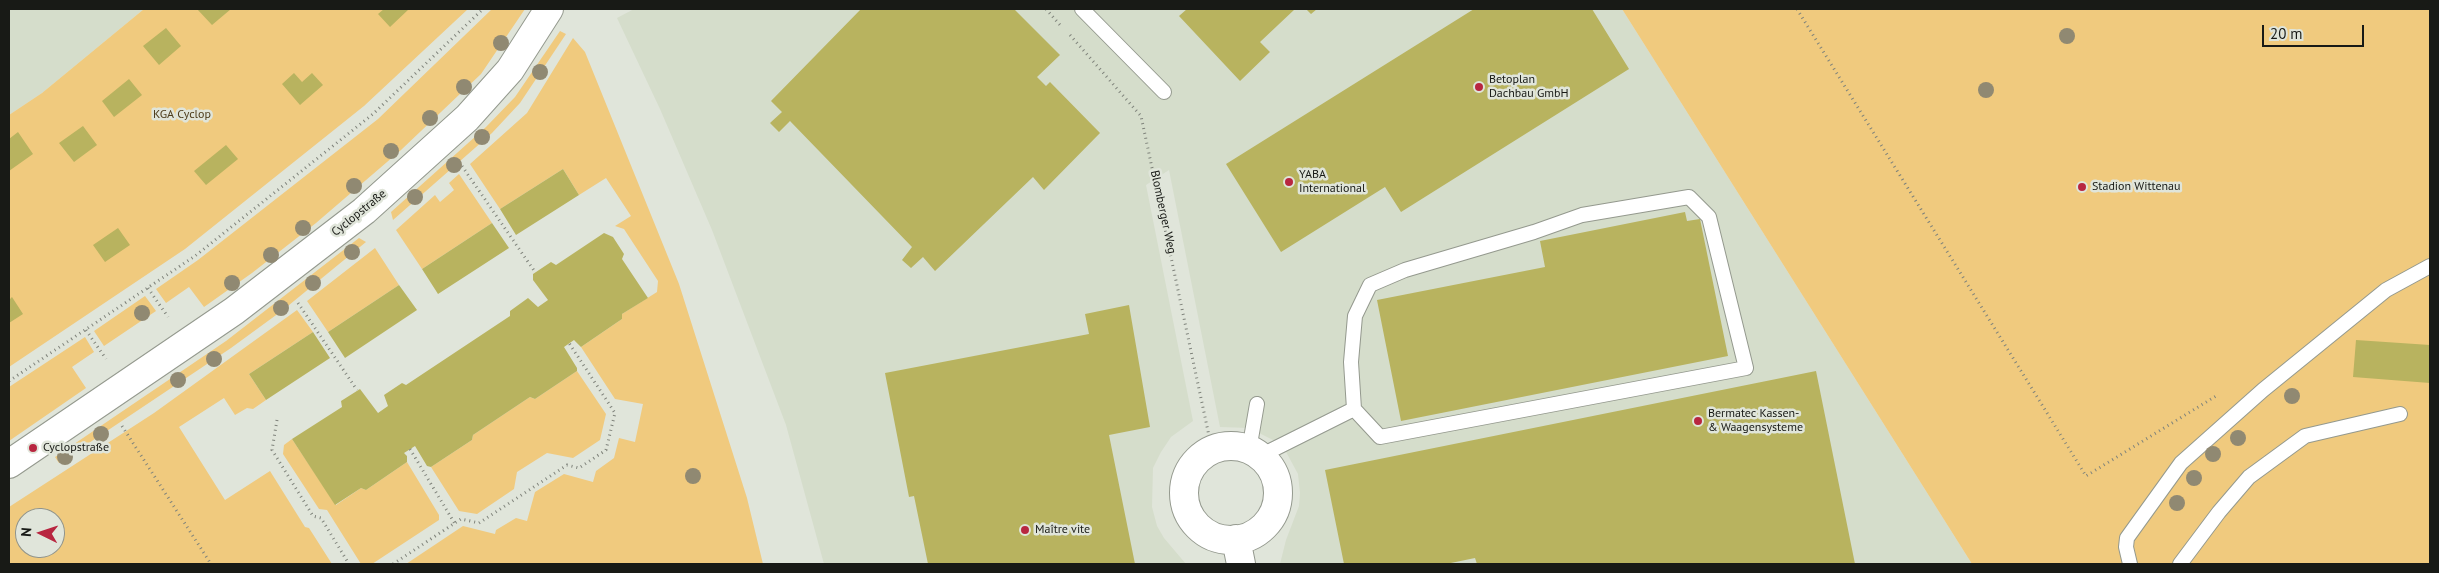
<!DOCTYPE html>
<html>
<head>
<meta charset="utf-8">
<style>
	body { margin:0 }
	#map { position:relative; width:2439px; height:573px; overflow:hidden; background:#e0e5da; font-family:"PT Sans",sans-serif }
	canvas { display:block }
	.frame { position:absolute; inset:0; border:10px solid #181a16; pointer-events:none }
	.north { position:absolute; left:15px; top:508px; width:50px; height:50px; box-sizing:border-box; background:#e0e5da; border:1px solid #90948c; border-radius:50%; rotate:274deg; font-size:14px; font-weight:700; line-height:20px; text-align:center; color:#181a16 }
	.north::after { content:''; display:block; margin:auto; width:18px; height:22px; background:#b82640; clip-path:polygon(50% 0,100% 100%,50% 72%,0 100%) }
	.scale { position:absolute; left:2262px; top:25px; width:102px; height:22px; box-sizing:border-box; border:2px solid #181a16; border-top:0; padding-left:6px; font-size:15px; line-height:18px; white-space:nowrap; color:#181a16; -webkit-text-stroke:4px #e0e5da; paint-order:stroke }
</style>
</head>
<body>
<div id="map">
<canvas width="2439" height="573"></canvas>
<div class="frame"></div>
<div class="north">N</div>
<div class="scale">20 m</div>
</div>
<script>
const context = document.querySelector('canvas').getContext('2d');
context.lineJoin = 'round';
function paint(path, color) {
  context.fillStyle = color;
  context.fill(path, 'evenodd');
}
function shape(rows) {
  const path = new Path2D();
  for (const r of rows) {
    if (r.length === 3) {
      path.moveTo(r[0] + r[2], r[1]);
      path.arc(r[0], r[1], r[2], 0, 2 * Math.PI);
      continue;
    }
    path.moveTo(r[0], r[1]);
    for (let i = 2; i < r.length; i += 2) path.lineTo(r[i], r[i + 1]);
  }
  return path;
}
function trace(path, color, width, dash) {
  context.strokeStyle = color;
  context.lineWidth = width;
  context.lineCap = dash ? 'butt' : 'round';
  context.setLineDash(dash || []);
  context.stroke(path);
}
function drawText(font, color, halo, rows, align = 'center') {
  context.font = font + ' "PT Sans",sans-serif';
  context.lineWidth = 5;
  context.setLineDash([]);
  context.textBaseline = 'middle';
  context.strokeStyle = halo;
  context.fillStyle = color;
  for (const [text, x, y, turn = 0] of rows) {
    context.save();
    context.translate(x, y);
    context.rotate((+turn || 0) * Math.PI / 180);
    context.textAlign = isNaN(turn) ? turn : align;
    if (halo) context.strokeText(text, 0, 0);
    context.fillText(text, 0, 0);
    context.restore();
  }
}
paint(shape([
	[9,9,144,9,42,93,9,115],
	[634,9,1622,9,1972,564,1280,564,1286,540,1299,506,1300,493,1298,474,1285,450,1275,441,1249,428,1220,427,1169,170,1146,185,1193,421,1171,437,1161,452,1153,468,1152,507,1157,526,1164,538,1186,564,824,564,786,425,712,230,660,109,617,18]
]), '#d5ddcb');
paint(shape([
	[144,9,468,9,364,106,185,249,9,367,9,115,42,93],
	[492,9,525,9,481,74,401,150,316,223,252,273,204,307,189,287,166,303,156,289,198,260,378,119],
	[1622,9,2430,9,2430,564,1972,564],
	[560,31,566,34,520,103,492,133,393,220,391,212,486,127,515,97],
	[573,38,585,52,679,284,747,498,763,564,406,564,463,526,495,534,496,530,516,518,527,521,535,492,564,474,593,482,596,471,614,458,619,438,635,442,643,404,615,399,581,347,622,319,622,314,657,292,658,281,624,229,615,226,631,216,606,178,579,195,563,169,500,209,470,164,527,113],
	[459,174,492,223,422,269,396,230,435,195,440,202,454,190,449,183],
	[359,238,366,242,283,310,231,348,59,463,55,457,226,341],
	[375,248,399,285,328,332,307,301],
	[145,296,156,311,104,346,94,331],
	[297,310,313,332,249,374,266,400,253,409,247,408,235,415,224,398,179,427,225,500,270,471,305,527,309,528,332,564,9,564,9,507,154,413],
	[25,518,55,518,55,548,25,548],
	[85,337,94,352,72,367,86,388,9,441,9,387],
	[577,371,606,414,600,440,573,458,547,453,517,472,514,489,477,514,459,511,431,467,472,440,473,435,530,397,535,399],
	[292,439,336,505,361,488,366,490,407,462,439,515,439,520,372,564,361,564,327,510,319,509,283,454,284,445]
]), '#f0ca7e');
paint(shape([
	[197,9,231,9,212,25],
	[384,9,409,9,390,27,378,14],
	[861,9,1014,9,1060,55,1037,77,1046,86,1050,82,1100,133,1044,190,1033,177,935,271,923,257,911,268,902,260,912,247,790,121,779,132,770,123,782,112,771,101],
	[1187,9,1295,9,1260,42,1270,52,1240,81,1179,16],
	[1306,9,1317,9,1311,14],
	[1474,9,1592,9,1629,69,1401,212,1385,187,1281,252,1226,164],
	[166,28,181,46,159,65,143,46],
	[294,73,302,82,312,73,323,85,300,105,282,84],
	[129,79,142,95,114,117,102,101],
	[83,126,97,145,74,162,59,143],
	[18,132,33,154,9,171,9,139],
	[226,145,238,159,206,185,194,171],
	[563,169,579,195,516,235,500,209],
	[1685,212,1687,221,1700,219,1728,356,1401,421,1377,300,1545,267,1540,241],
	[492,223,509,248,438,294,422,269],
	[118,228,130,245,105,262,93,245],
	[604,233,613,237,624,254,622,259,648,298,622,314,622,319,581,347,574,340,564,347,577,368,577,371,535,399,530,397,473,435,472,440,431,467,427,466,415,446,404,453,407,456,407,462,366,490,361,488,335,505,292,439,342,407,341,401,360,389,378,413,388,406,384,395,402,383,406,385,510,316,510,311,528,298,538,307,548,300,533,280,533,274,551,262,556,265],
	[399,285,417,310,345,358,328,332],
	[12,297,23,314,9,323,9,300],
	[1129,305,1150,427,1109,435,1135,564,928,564,914,496,909,497,885,373,1089,334,1085,314],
	[313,332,330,358,266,400,249,374],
	[2356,340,2430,345,2430,383,2353,377],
	[1816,371,1855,564,1477,564,1475,558,1446,564,1344,564,1325,470]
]), '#b8b35f');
const lane = shape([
	[1082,9,1164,92],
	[1249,450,1257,404],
	[1260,456,1354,409,1351,362,1355,316,1370,285,1405,270,1534,232,1582,215,1689,197,1709,217,1746,368,1380,437,1354,409],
	[2130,564,2126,547,2127,538,2181,463,2263,390,2386,290,2430,266],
	[2180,564,2219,512,2249,477,2305,436,2400,414]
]);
const street = shape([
	[1231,493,47],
	[9,464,234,311,364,211,467,118,510,70,549,9],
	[1236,539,1241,564]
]);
trace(lane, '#94998e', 16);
trace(street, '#94998e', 30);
trace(shape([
	[1046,9,1060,25],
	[1797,9,2086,476,2216,396],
	[1070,35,1141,116,1212,450],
	[462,166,535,272],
	[148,288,168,317],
	[298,303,357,390],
	[86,330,106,359],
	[9,381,195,256,373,114,483,9],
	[277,420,272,450,313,516,321,518,349,564],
	[122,426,211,564],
	[410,449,455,524],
	[393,564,461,519,479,523,567,465,579,468,606,450,615,413,569,343]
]), '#7f837b', 3, [1, 4]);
trace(lane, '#fff', 14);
trace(street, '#fff', 28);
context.fillStyle = '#908972';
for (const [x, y] of [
	[2067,36],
	[501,43],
	[540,72],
	[464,87],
	[1986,90],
	[430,118],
	[482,137],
	[391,151],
	[454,165],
	[354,186],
	[415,197],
	[303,228],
	[352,252],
	[271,255],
	[232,283],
	[313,283],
	[281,308],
	[142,313],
	[214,359],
	[178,380],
	[2292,396],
	[101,434],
	[2238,438],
	[2213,454],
	[65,457],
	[693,476],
	[2194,478],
	[2177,503]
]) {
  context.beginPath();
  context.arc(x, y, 8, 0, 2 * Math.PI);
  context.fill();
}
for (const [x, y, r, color] of [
	[1479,87,5,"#b82640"],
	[1289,182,5,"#b82640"],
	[2082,187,5,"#b82640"],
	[1698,421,5,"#b82640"],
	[33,448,5,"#b82640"],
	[1025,530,5,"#b82640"]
]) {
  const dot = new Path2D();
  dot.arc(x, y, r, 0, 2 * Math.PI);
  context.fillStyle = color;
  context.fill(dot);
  trace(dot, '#e0e5da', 2);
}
drawText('12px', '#181a16', '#e0e5da', [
	["Betoplan",1489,80],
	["Dachbau GmbH",1489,94],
	["YABA",1299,175],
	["International",1299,189],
	["Stadion Wittenau",2092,187],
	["Bermatec Kassen-",1708,414],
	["& Waagensysteme",1708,428],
	["Cyclopstraße",43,448],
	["Maître vite",1035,530]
], 'left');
drawText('12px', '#4e3d1c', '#e0e5da', [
	["KGA Cyclop",182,115]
]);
drawText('12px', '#181a16', '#e0e5da', [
	["Blomberger Weg",1163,212,78],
	["Cyclopstraße",359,213,-39]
]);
</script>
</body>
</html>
